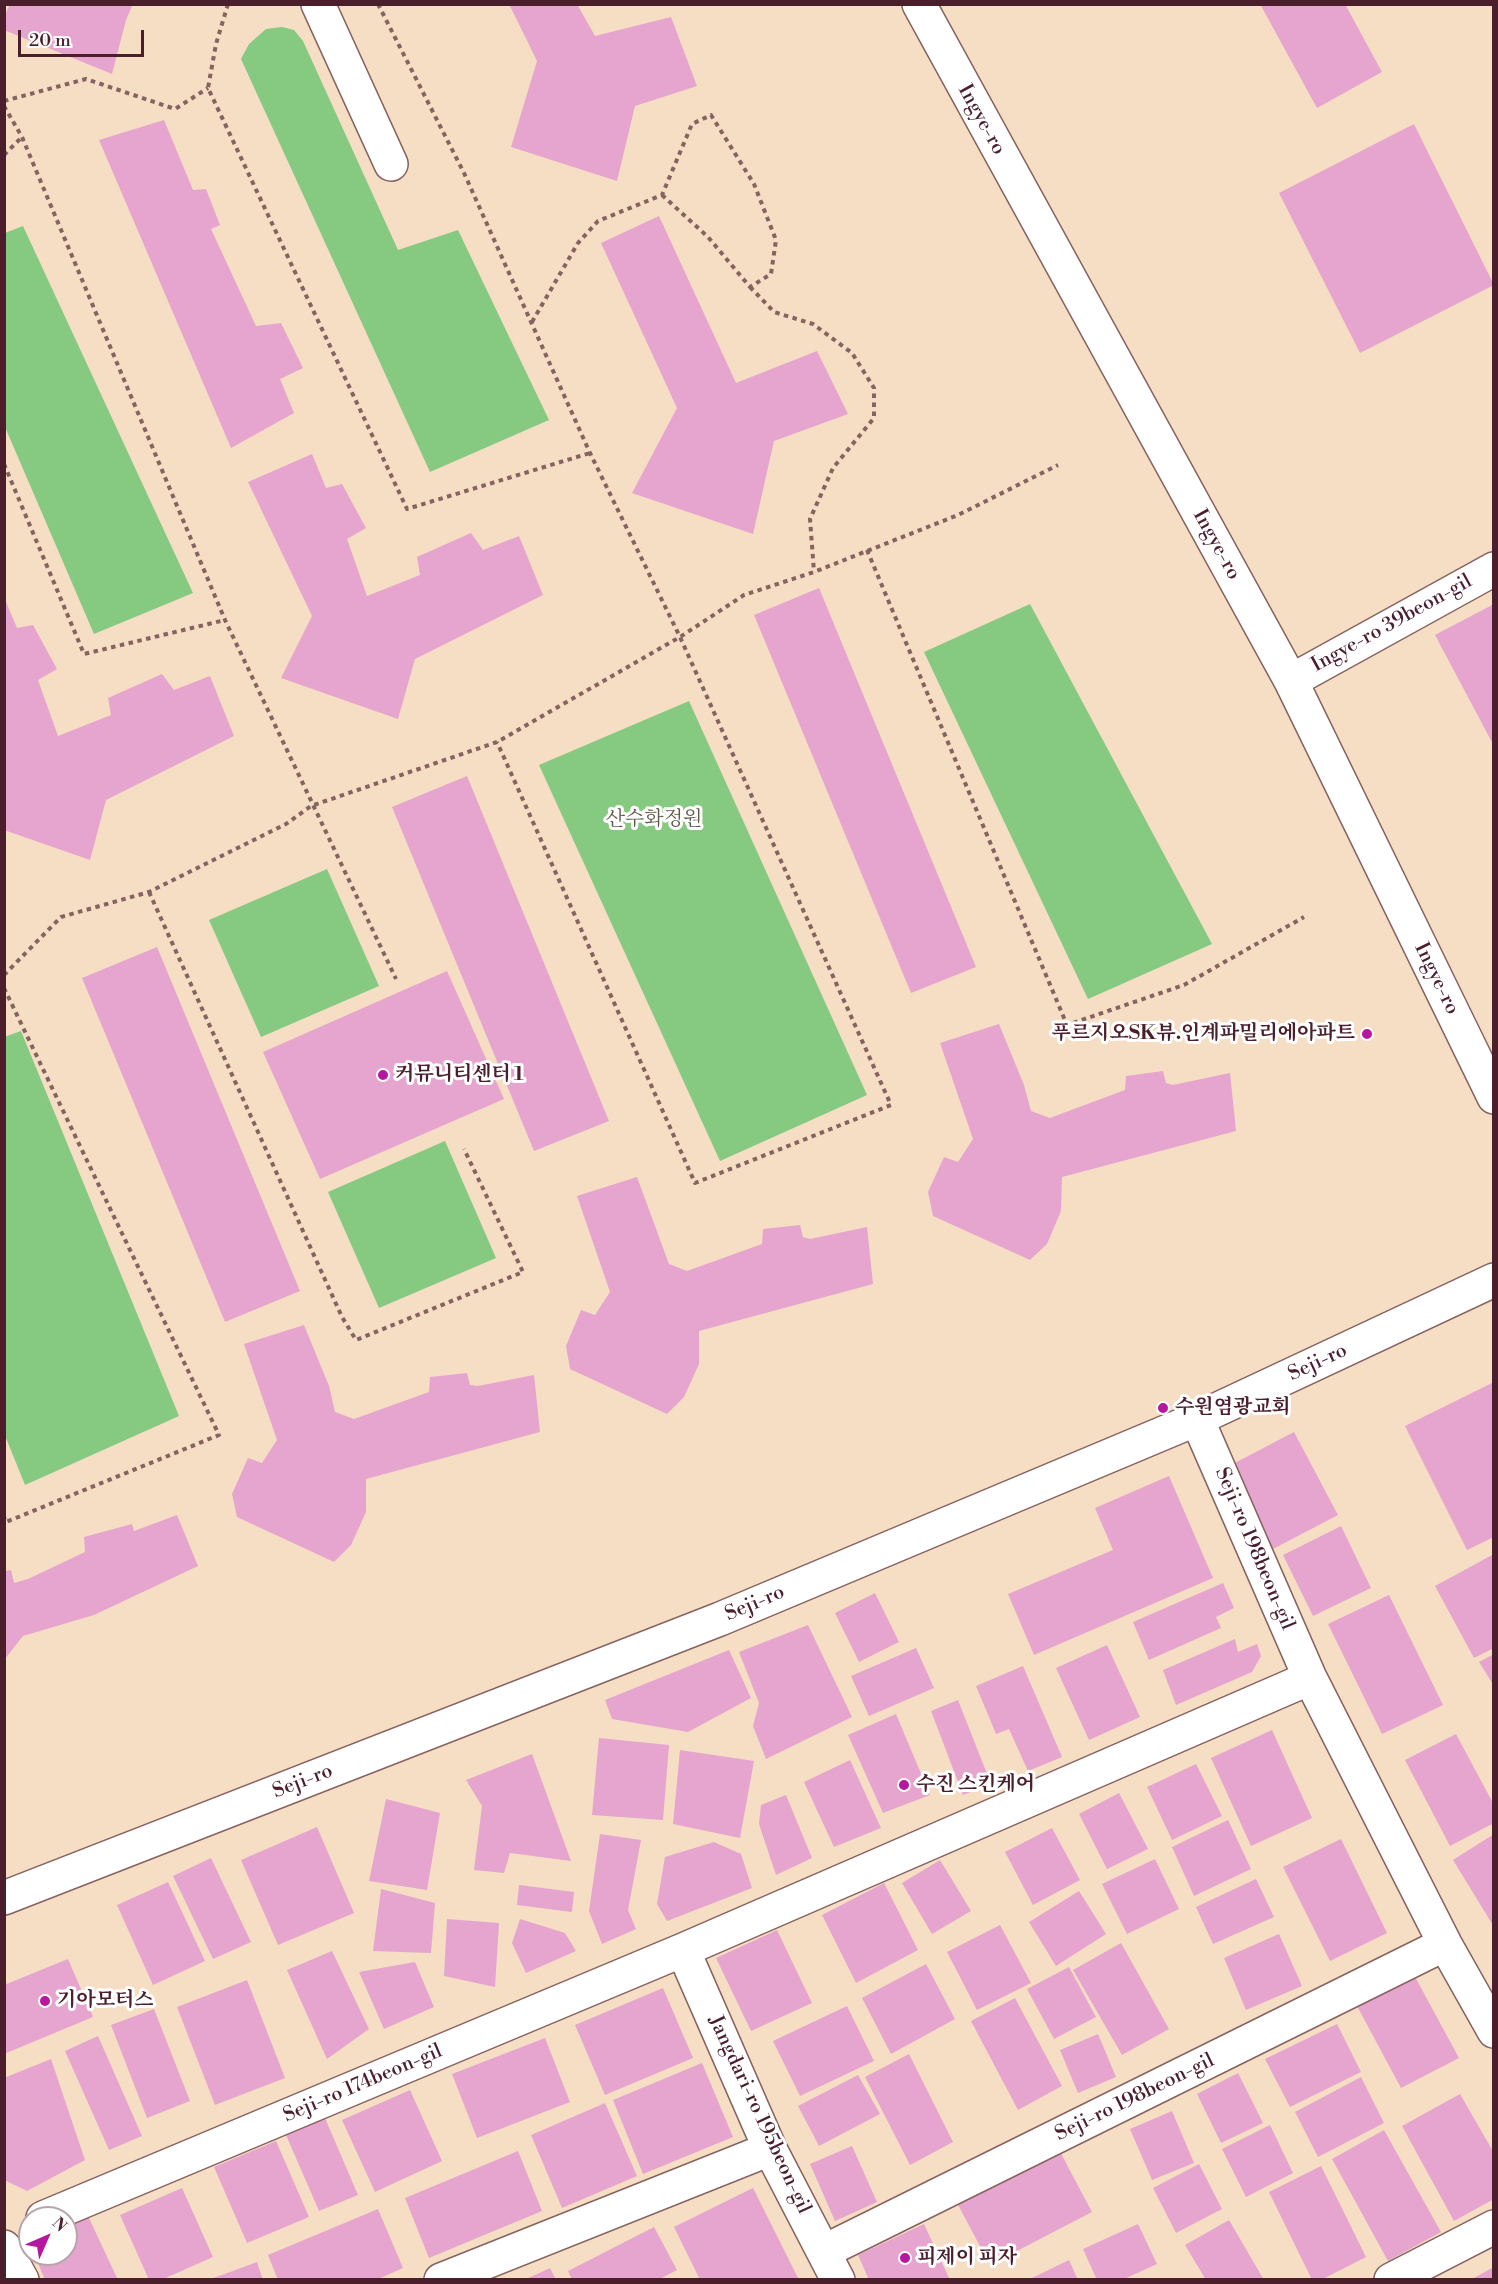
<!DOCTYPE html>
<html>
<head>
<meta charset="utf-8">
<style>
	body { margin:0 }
	#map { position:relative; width:1498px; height:2284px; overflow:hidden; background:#f5dec3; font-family:"Libre Bodoni",serif }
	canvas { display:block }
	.frame { position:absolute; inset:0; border:6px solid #4a1f2b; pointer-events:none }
	.north { position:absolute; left:18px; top:2206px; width:60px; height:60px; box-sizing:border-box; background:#fff; border:2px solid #b7a5aa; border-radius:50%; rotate:45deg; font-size:16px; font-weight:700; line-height:24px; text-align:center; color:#4a1f2b }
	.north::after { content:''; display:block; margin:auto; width:21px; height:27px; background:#b5179e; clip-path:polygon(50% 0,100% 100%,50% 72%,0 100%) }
	.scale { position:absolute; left:18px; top:30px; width:126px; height:27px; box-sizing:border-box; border:3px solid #4a1f2b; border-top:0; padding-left:8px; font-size:18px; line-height:21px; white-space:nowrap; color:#4a1f2b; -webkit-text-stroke:4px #fff; paint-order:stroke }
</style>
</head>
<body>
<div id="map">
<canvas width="1498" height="2284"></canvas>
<div class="frame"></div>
<div class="north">N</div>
<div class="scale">20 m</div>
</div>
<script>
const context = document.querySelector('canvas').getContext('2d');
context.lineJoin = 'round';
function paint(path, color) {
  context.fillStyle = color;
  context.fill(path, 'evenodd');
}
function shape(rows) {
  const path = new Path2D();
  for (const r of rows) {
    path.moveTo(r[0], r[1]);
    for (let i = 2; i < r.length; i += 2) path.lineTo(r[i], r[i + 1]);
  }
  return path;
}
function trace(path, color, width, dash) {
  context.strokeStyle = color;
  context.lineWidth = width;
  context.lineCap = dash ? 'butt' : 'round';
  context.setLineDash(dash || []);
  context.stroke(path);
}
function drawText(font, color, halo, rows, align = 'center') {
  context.font = font + ' "Libre Bodoni","Noto Serif KR",serif';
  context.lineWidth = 6;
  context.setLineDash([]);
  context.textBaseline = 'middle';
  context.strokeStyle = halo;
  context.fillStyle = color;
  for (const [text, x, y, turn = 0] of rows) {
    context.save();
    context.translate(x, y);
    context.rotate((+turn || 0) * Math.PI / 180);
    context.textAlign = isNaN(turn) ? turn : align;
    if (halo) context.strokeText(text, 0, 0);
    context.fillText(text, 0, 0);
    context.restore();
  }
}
paint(shape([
	[282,27,294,30,303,41,398,250,458,230,549,420,430,472,241,59,249,44,266,29],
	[23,226,193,593,94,634,5,427,5,233],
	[1030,604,1212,944,1088,999,924,652],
	[689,701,867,1095,720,1161,539,765],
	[327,869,379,986,261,1037,209,920],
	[21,1031,179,1416,25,1485,4,1433,4,1037],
	[445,1141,496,1258,379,1308,328,1192]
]), '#86c981');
paint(shape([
	[10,4,133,4,126,20,112,74,4,30,4,17],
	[509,4,577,4,595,36,671,17,697,86,635,106,617,181,511,147,537,61],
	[1260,4,1345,4,1382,72,1317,108],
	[164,120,193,190,206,189,220,225,211,229,256,326,281,323,303,368,280,379,294,413,231,448,99,140],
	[1414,124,1494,285,1360,353,1279,193],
	[659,216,736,383,817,351,848,414,774,441,753,534,632,493,677,408,601,243],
	[312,454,326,488,342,484,366,528,347,539,367,596,420,575,417,557,471,533,483,550,519,536,543,595,415,659,398,719,281,678,312,616,248,482],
	[819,588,976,967,911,993,754,615],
	[4,597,17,628,33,625,57,669,38,680,58,736,111,715,108,698,162,674,174,690,210,676,234,736,106,800,90,860,4,830],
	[1494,604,1494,746,1435,635],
	[467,776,609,1121,534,1151,392,807],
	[157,947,300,1291,225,1322,82,978],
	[447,971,504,1099,320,1179,263,1052],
	[999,1024,1024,1085,1031,1111,1050,1118,1125,1090,1126,1076,1163,1071,1166,1083,1173,1085,1230,1073,1236,1131,1062,1177,1061,1211,1047,1244,1030,1260,933,1216,928,1192,944,1157,958,1162,973,1139,940,1043],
	[637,1177,669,1264,687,1271,762,1244,763,1229,800,1225,803,1237,810,1239,867,1227,873,1284,699,1331,699,1364,684,1397,667,1414,570,1369,566,1346,581,1310,595,1315,610,1292,577,1196],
	[304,1325,329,1386,335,1412,354,1419,429,1392,430,1377,467,1373,470,1385,478,1386,534,1375,540,1432,366,1479,366,1512,351,1545,334,1562,237,1517,232,1494,248,1458,262,1463,277,1440,244,1344],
	[1494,1382,1494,1537,1467,1550,1405,1426],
	[1294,1432,1338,1515,1271,1550,1227,1467],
	[1169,1476,1213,1578,1034,1655,1008,1594,1113,1550,1095,1508],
	[177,1515,198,1566,94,1615,23,1636,4,1660,4,1571,11,1570,14,1583,28,1579,85,1552,84,1537,132,1524,134,1531],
	[1341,1526,1371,1588,1313,1616,1283,1555],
	[1494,1554,1494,1648,1474,1658,1435,1586],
	[1223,1583,1234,1608,1216,1617,1221,1628,1149,1660,1133,1622],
	[875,1593,899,1642,859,1662,835,1613],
	[1389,1595,1443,1705,1382,1734,1328,1624],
	[808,1625,852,1717,766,1759,753,1726,759,1703,739,1652],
	[1235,1639,1238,1652,1257,1644,1261,1656,1252,1672,1176,1705,1163,1670],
	[1107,1645,1140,1717,1089,1740,1056,1668],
	[916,1648,934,1688,869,1716,851,1676],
	[729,1650,751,1698,688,1732,612,1719,605,1700],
	[1494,1654,1494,1686,1479,1662],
	[1023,1666,1062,1757,1028,1771,1009,1729,996,1734,976,1686],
	[958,1700,991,1784,963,1795,931,1711],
	[896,1714,930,1795,883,1813,848,1735],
	[1272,1730,1312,1818,1251,1846,1211,1758],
	[1456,1734,1494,1805,1494,1823,1450,1846,1405,1760],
	[599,1738,669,1745,663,1820,592,1815],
	[680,1750,754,1761,740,1838,673,1824],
	[532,1754,571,1861,510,1853,504,1873,474,1870,482,1806,466,1780],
	[850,1760,881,1828,834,1847,804,1782],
	[1196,1764,1222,1816,1172,1840,1147,1787],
	[1119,1793,1148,1849,1107,1869,1079,1814],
	[786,1795,812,1858,776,1875,759,1824,761,1805],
	[386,1799,440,1813,427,1890,369,1881],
	[1228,1820,1251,1869,1194,1896,1172,1847],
	[317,1827,354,1913,278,1945,241,1860],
	[1052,1828,1080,1880,1033,1905,1005,1852],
	[600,1834,641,1840,628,1910,636,1929,602,1944,589,1911],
	[1494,1834,1494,1927,1453,1860],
	[1341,1839,1387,1933,1330,1961,1283,1867],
	[714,1842,741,1854,752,1888,667,1921,657,1904,665,1857],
	[211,1858,251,1942,213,1959,173,1876],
	[1155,1859,1179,1909,1127,1934,1102,1884],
	[940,1860,971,1911,932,1934,902,1883],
	[1256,1879,1274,1917,1213,1944,1196,1907],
	[168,1882,205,1961,153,1985,117,1905],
	[884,1883,918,1950,856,1983,822,1915],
	[519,1885,574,1892,572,1912,517,1905],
	[381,1889,435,1903,431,1953,373,1951],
	[1079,1891,1106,1934,1056,1966,1029,1922],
	[447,1919,499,1923,495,1987,444,1976],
	[520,1919,565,1933,576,1951,526,1973,512,1943],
	[1000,1925,1031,1983,977,2010,947,1952],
	[777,1930,812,2003,751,2031,716,1958],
	[1279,1934,1302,1986,1246,2010,1224,1958],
	[1121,1943,1169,2029,1122,2055,1073,1970],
	[332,1951,369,2029,327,2059,287,1970],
	[68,1959,93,2017,4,2054,4,1985],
	[415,1962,434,2007,384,2029,359,1972],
	[926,1964,955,2019,891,2054,862,1998],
	[1069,1967,1096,2017,1054,2039,1027,1989],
	[1414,1975,1459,2058,1401,2088,1357,2006],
	[247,1980,285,2078,215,2105,177,2007],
	[663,1988,693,2058,605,2095,575,2025],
	[1015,1998,1062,2086,1018,2110,971,2021],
	[847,2006,874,2061,800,2096,773,2041],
	[154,2009,190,2101,147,2118,111,2025],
	[1337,2024,1361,2072,1290,2107,1265,2059],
	[1098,2034,1116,2077,1078,2093,1060,2050],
	[98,2036,142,2136,109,2150,65,2051],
	[545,2038,570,2102,477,2138,452,2074],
	[909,2054,953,2142,910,2165,865,2077],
	[51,2059,85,2160,27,2191,4,2180,4,2078],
	[702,2063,733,2137,643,2174,613,2100],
	[1238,2073,1263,2123,1221,2143,1197,2094],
	[858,2075,880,2114,819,2146,798,2106],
	[1361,2077,1384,2123,1318,2157,1295,2112],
	[410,2090,442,2161,375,2192,342,2120],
	[1460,2094,1494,2153,1494,2199,1454,2221,1402,2126],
	[605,2103,637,2176,562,2208,531,2135],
	[1172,2111,1194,2163,1152,2180,1130,2129],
	[325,2118,358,2195,319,2211,286,2135],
	[1270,2125,1293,2173,1246,2197,1222,2149],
	[1384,2130,1441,2232,1388,2261,1332,2159],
	[276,2141,309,2217,247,2243,214,2167],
	[852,2146,877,2202,835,2221,810,2164],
	[1058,2148,1092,2212,990,2265,956,2201],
	[518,2151,542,2211,429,2258,405,2198],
	[1199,2164,1222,2209,1176,2233,1153,2188],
	[1321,2166,1366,2257,1321,2280,1312,2280,1269,2192],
	[182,2188,213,2257,161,2280,149,2280,120,2215],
	[753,2188,799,2280,700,2280,674,2227],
	[378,2209,403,2268,376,2280,278,2280,268,2255],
	[88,2216,118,2280,45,2280,34,2254,66,2254,66,2226],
	[1229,2220,1264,2280,1206,2280,1185,2245],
	[924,2224,950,2280,869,2280,858,2255],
	[1138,2224,1157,2264,1122,2280,1097,2280,1083,2249],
	[654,2227,677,2270,658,2280,572,2280,568,2271],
	[1069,2260,1078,2280,1028,2280],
	[257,2262,263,2280,211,2280,211,2279],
	[1494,2267,1494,2280,1470,2280],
	[550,2268,556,2280,524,2280]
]), '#e6a5ce');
const minor = shape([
	[318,4,391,164],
	[919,4,1291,681,1494,1097],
	[1291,681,1494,569],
	[1197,1419,1310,1678,1445,1944,1494,2031],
	[4,1898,720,1619,1197,1419,1494,1280],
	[683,1950,770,2149,838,2280],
	[43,2218,683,1950,1310,1678],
	[4,2247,22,2280],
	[825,2251,1445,1944],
	[441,2280,770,2149],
	[1391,2280,1494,2227]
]);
trace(minor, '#866260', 36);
trace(shape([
	[228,4,216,44,208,88,407,509,590,453],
	[378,4,464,173,590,453,680,637,891,1105,695,1183,497,742],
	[4,101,86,79,175,109,208,88],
	[4,106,22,137,225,620,396,979],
	[4,155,22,137],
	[750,287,774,312,813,324,852,353,874,388,874,418,833,468,810,519,814,572],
	[532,322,578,243,598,221,662,195,692,124,711,115,754,184,776,240,771,274,750,287,708,237,662,195],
	[4,464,84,654,225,620],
	[867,550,1067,1025,1184,985,1304,917],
	[149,892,342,1317,356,1340,523,1272,464,1149],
	[4,975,61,917,149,892,286,824,311,806,497,742,680,637,744,595,814,572,958,515,1058,465],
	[4,988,219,1435,6,1522,4,1517]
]), '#866260', 4, [4.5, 4.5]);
trace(minor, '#fff', 33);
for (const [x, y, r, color] of [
	[1367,1034,6,"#b5179e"],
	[383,1075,6,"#b5179e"],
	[1163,1408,6,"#b5179e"],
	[904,1785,6,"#b5179e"],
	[45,2001,6,"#b5179e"],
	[905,2258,6,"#b5179e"]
]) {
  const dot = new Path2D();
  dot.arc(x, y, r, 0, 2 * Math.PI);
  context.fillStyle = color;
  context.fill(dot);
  trace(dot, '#fff', 2);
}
drawText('20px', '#4a1f2b', '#fff', [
	["Ingye-ro",981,120,61],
	["Ingye-ro",1216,545,61],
	["Ingye-ro 39beon-gil",1392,624,-29],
	["Ingye-ro",1436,979,64],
	["Seji-ro",1318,1363,-25],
	["Seji-ro 198beon-gil",1254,1549,67],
	["Seji-ro",755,1604,-23],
	["Seji-ro",303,1782,-21],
	["Seji-ro 174beon-gil",363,2084,-23],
	["Seji-ro 198beon-gil",1135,2098,-26],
	["Jangdari-ro 195beon-gil",759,2115,65]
]);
drawText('20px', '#5f5a49', '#fff', [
	["산수화정원",654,820]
]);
drawText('bold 20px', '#4a1f2b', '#fff', [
	["푸르지오SK뷰.인계파밀리에아파트",1355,1034,"right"],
	["커뮤니티센터 1",395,1075],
	["수원염광교회",1175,1408],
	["수진 스킨케어",916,1785],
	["기아모터스",57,2001],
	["피제이 피자",917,2258]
], 'left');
</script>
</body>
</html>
